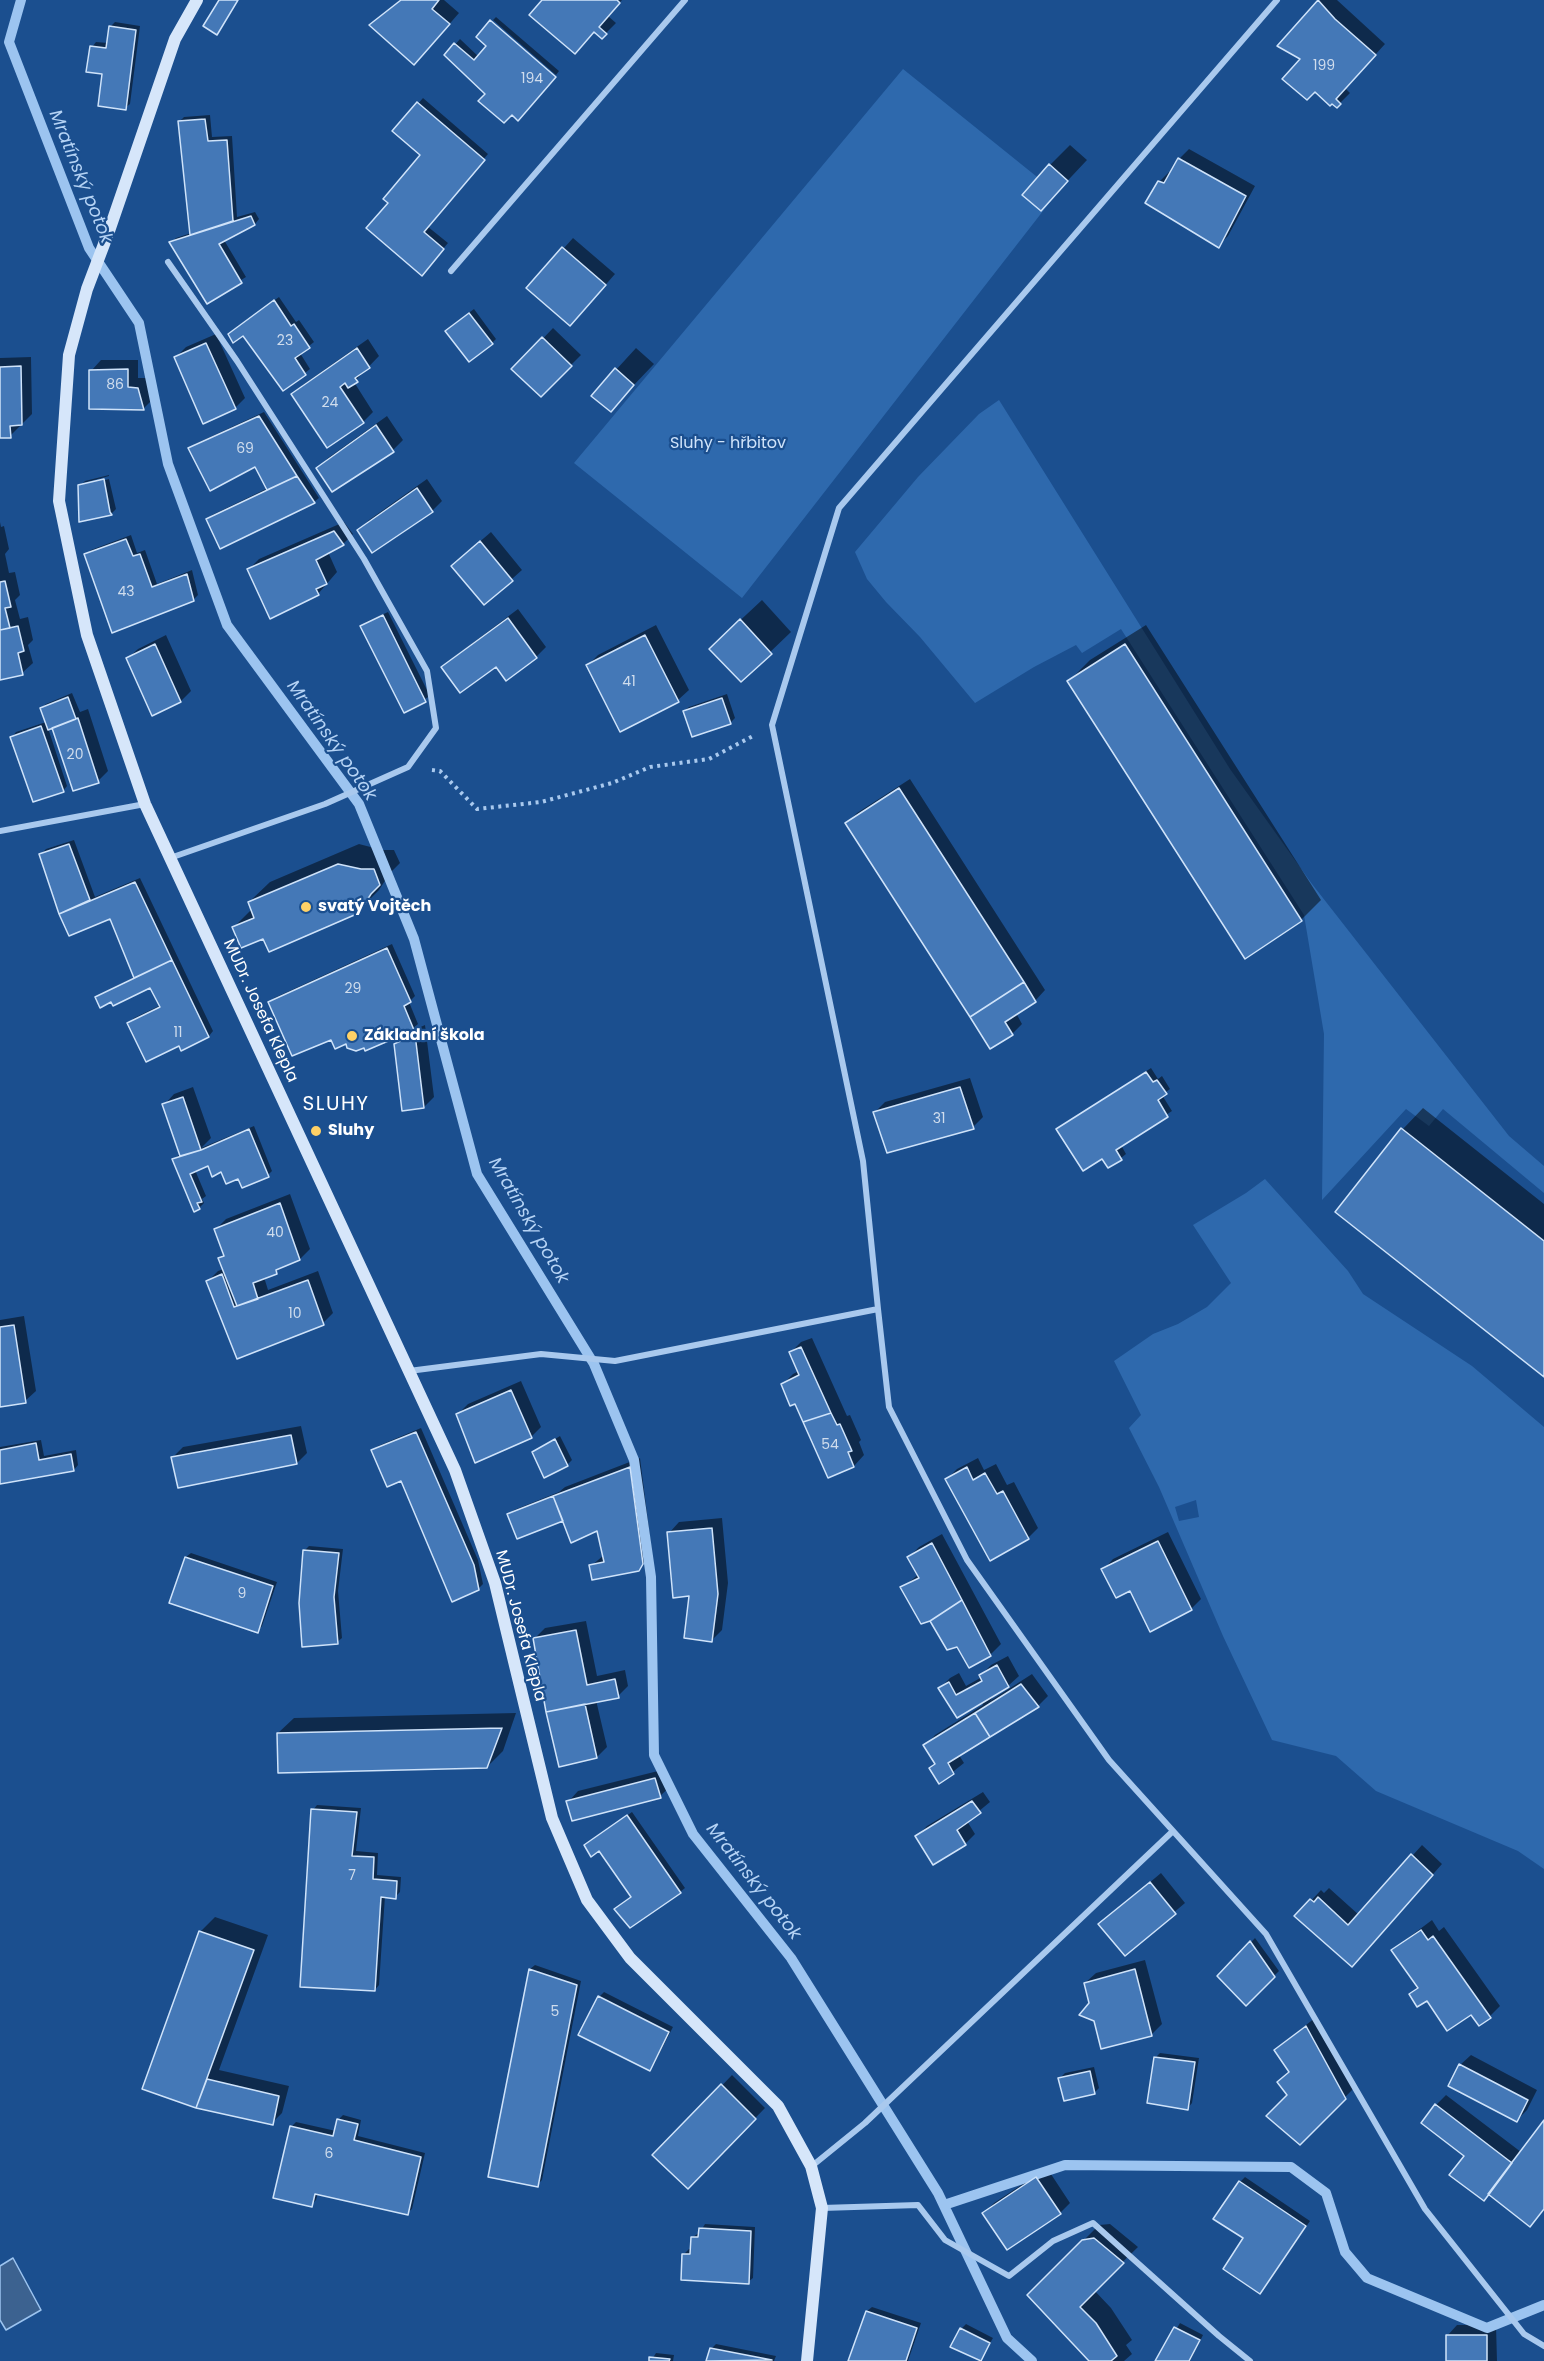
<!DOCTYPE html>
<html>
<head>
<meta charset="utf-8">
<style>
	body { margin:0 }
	canvas { display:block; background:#1b4f8f }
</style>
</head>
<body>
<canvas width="1544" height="2361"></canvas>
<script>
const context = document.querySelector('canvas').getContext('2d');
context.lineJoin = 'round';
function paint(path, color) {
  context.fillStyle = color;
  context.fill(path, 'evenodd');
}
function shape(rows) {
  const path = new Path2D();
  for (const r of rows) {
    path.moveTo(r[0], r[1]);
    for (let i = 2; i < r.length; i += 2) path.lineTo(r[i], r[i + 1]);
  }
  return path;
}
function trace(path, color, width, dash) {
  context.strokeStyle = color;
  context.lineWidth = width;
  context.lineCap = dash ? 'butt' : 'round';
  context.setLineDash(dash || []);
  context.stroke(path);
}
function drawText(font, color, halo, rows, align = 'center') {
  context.font = font + ' Poppins,sans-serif';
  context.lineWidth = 4.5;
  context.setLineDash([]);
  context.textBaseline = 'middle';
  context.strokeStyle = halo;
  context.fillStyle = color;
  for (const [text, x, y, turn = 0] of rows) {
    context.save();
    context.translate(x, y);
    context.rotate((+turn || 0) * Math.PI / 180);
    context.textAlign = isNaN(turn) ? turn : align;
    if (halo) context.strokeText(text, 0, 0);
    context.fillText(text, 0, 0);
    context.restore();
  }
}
paint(shape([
	[903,69,1057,193,742,598,574,463],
	[999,400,1230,769,1312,884,1509,1136,1544,1166,1544,1193,1443,1109,1429,1126,1406,1109,1322,1200,1324,1034,1304,915,1121,629,1082,653,1076,645,1034,667,975,703,920,637,886,602,867,579,855,552,918,477,979,414],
	[1265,1179,1348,1271,1363,1294,1472,1366,1544,1427,1544,1869,1518,1851,1376,1791,1336,1756,1272,1740,1223,1636,1159,1487,1129,1428,1141,1415,1114,1361,1153,1334,1178,1324,1207,1307,1231,1283,1193,1225,1246,1193],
	[1196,1500,1199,1517,1179,1521,1175,1507]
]), '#2e69ad');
const water = shape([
	[13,2258,41,2310,6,2330,0,2320,0,2266,13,2258]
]);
paint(water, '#3c6290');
trace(water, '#9cc4f0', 1.5);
paint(shape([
	[400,0,444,0,459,13,425,52,371,25],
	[544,0,622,0,608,16,616,23,602,37],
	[1320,0,1337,0,1385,44,1345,88,1350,93,1337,106,1302,58,1279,46],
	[496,17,559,71,556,75,493,20],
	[115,22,140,26,130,104,125,108,92,47,96,42,108,43,110,27],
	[491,22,487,94,446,55,460,39,479,57,488,46],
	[423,98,488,154,427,226,448,243,426,269,390,203,422,155,394,131],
	[210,115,212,137,232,136,237,217,255,212,259,219,255,224,224,240,246,277,207,301,171,243,176,238,191,233,179,122,184,117],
	[1070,145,1087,160,1041,209,1050,165],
	[1189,149,1255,186,1228,236,1218,246,1159,182,1169,172,1172,173,1179,159],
	[573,238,615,274,580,314,528,288],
	[279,297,296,322,299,320,314,342,300,353,310,369,305,373,234,329],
	[474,309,496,339,492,343,451,326],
	[553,328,581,355,541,395,514,369],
	[216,334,245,398,235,408,176,357,186,347],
	[368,339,379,356,354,382,373,412,363,422,293,394,304,384],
	[636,348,654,364,610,410,593,395],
	[31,357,32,414,10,436,0,437,0,358],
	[101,360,138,360,138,378,148,378,154,398,144,408,90,408,91,371],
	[264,412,319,498,314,502,208,519,212,515,268,488,256,465,190,448,195,444],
	[387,416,403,440,393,450,318,469,328,458],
	[109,475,109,476,83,483,85,481],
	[109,479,116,509,111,514,81,520,80,486,82,483,82,486],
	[427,479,442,501,432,511,359,530,369,520],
	[0,522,1,527,4,526,9,549,5,554,9,573,15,572,20,595,15,600,20,619,28,617,33,640,28,645,33,663,22,673,0,678],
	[344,522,353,534,343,544,328,552,337,572,318,594,249,569,259,559],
	[491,532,522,570,485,603,463,556],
	[131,535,137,553,145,550,157,584,192,570,198,595,193,600,113,631,86,555,91,550],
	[762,600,791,632,741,680,732,628],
	[518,609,546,647,536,657,496,665,443,667,454,657],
	[388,612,430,696,404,711,362,627,366,622],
	[656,625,689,690,678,700,621,730,588,665,598,655],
	[1146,625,1321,900,1301,920,1069,681,1090,660],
	[166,635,191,691,181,701,153,714,127,659,138,649],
	[72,693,80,712,88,709,108,771,98,781,53,726,48,728,67,786,63,791,12,737,16,732,46,722,41,708,46,704],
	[727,694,735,718,730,723,684,711,689,707],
	[910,779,1045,990,1035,1001,1016,1013,1022,1024,1012,1034,847,823,857,813],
	[74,840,95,897,140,878,213,1031,209,1036,182,1049,180,1044,129,1023,134,1018,161,1005,151,986,111,1000,97,997,102,993,135,977,111,917,70,934,41,854,46,849],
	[359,844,382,850,394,850,400,863,390,873,379,890,358,911,264,937,234,927,252,909,249,902,270,882],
	[392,944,415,996,409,1002,418,1024,409,1032,425,1025,434,1097,424,1107,396,1044,410,1030,347,1042,331,1038,270,1003,274,998],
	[1151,1068,1158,1079,1162,1076,1170,1089,1162,1095,1172,1111,1121,1145,1126,1154,1121,1158,1109,1166,1103,1157,1058,1129],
	[970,1078,983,1117,973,1127,875,1112,885,1102],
	[193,1087,211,1138,201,1148,254,1126,272,1171,268,1175,238,1177,209,1164,195,1170,206,1196,202,1199,204,1203,199,1208,173,1159,181,1154,164,1105,174,1094],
	[1423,1108,1544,1204,1544,1375,1337,1211,1403,1129],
	[290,1194,310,1249,300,1259,264,1277,268,1290,318,1271,333,1313,323,1323,238,1357,208,1281,218,1271,224,1269,220,1258,225,1253,216,1229,226,1219],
	[24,1316,36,1391,25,1401,0,1405,0,1320],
	[812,1338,847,1416,850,1415,861,1440,859,1442,864,1455,854,1466,828,1476,795,1402,783,1384,793,1374,799,1371,791,1352,801,1342],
	[521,1381,541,1427,531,1437,458,1414,468,1404],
	[301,1426,307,1453,297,1463,173,1457,183,1447],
	[421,1428,478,1560,483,1584,478,1589,401,1479,373,1451,378,1446],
	[560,1436,572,1460,567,1465,534,1452],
	[41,1440,44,1456,76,1450,78,1465,74,1470,0,1483,0,1447],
	[640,1458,652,1553,638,1569,591,1566,604,1555,599,1529,563,1519,509,1514,514,1510,559,1492,565,1487],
	[978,1458,984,1470,996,1464,1007,1485,1014,1482,1038,1528,1028,1538,947,1479,957,1469],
	[722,1518,728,1583,722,1630,712,1640,691,1594,669,1533,679,1522],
	[1168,1532,1201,1599,1191,1609,1131,1589,1103,1570,1113,1559],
	[942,1534,1001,1644,991,1654,969,1666,958,1645,902,1588,919,1574,909,1557,919,1547],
	[309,1546,343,1549,338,1591,342,1638,337,1642,304,1551],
	[191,1553,277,1582,262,1626,258,1631,186,1557],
	[586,1621,597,1676,625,1670,628,1686,618,1696,596,1700,607,1747,597,1757,534,1639,545,1628],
	[1008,1656,1019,1676,1008,1686,997,1692,990,1701,1032,1674,1048,1696,1038,1706,959,1755,964,1763,940,1782,931,1768,936,1763,925,1746,935,1735,983,1705,982,1703,958,1716,940,1688,950,1678,959,1673,966,1686,982,1677,981,1675,991,1665],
	[516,1713,503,1751,487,1767,278,1733,294,1718],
	[666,1769,671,1786,660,1796,568,1802,578,1791],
	[983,1792,990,1802,967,1821,975,1834,965,1844,917,1836,927,1826],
	[317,1805,361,1808,356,1851,378,1853,377,1875,401,1877,400,1892,395,1897,385,1896,379,1985,375,1990,313,1810],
	[632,1812,685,1888,680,1892,616,1909,632,1896,600,1849,586,1845],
	[1422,1845,1442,1864,1362,1955,1297,1916,1321,1890,1324,1893,1329,1888,1359,1915],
	[1161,1873,1185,1903,1125,1954,1100,1924],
	[215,1917,268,1935,219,2070,289,2086,282,2113,272,2123,197,2107,144,2088,200,1932],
	[1432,1920,1439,1931,1444,1927,1500,2006,1490,2016,1411,1994,1418,1986,1393,1951,1404,1941],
	[1255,1938,1279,1971,1246,2004,1219,1976],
	[1145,1960,1162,2024,1152,2034,1091,2003,1085,1983,1096,1973],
	[535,1965,581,1981,542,2180,537,2185,490,2175,530,1969],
	[604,1992,673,2027,654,2064,650,2069,599,1997],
	[1316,2017,1355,2087,1300,2143,1289,2095,1278,2082,1290,2070,1275,2050],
	[1160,2053,1199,2058,1192,2103,1188,2108,1155,2058],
	[1471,2055,1537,2090,1527,2110,1516,2121,1460,2065],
	[1094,2067,1099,2088,1094,2093,1060,2078,1065,2073],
	[732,2075,765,2108,688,2187,655,2155],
	[1446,2095,1521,2152,1544,2123,1544,2208,1466,2155,1436,2105],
	[343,2115,361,2120,358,2136,425,2153,412,2209,407,2213,318,2193,316,2200,311,2205,291,2127,296,2122,336,2131,338,2120],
	[1047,2168,1070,2203,1060,2213,984,2213,994,2203],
	[1245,2177,1310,2221,1265,2287,1245,2238,1240,2182],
	[705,2224,755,2227,753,2278,748,2282,684,2254,689,2249,692,2249,693,2237,700,2232],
	[1110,2224,1138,2247,1094,2290,1111,2308,1132,2340,1126,2345,1132,2354,1124,2361,1090,2361,1029,2295,1099,2225],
	[872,2307,921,2323,908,2361,849,2361,867,2311],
	[1180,2323,1203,2335,1190,2361,1157,2361],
	[966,2324,993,2338,980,2360,961,2329],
	[1457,2325,1496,2325,1497,2361,1447,2361,1447,2336],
	[716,2344,776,2356,774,2361,708,2361,711,2349],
	[656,2353,674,2355,673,2361,651,2361]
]), '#0007');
trace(shape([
	[21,0,9,42,89,248,139,323,168,464,227,625,359,804,414,939,477,1174,594,1364,634,1460,651,1577,654,1755,693,1834,791,1958,938,2193,1007,2338,1032,2361],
	[944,2205,1065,2165,1291,2167,1326,2193,1345,2252,1367,2278,1487,2328,1544,2305]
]), '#9cc4f0', 10);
const building = shape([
	[219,0,238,0,217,35,203,26,219,0],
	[401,0,439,0,432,9,450,24,414,65,369,25,401,0],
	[542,0,617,0,620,3,599,27,607,34,602,39,594,32,575,54,529,15,542,0],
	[1318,0,1335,19,1376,55,1336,99,1341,104,1337,108,1332,104,1330,106,1315,92,1307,100,1282,79,1300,59,1277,46,1318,0],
	[490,20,556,77,518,121,512,115,504,123,478,101,485,94,444,55,454,43,474,60,486,46,476,37,490,20],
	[109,26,136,30,126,110,98,106,102,74,86,72,90,46,106,48,109,26],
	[417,102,485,160,424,232,444,249,422,276,366,228,388,203,383,199,420,155,392,131,417,102],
	[205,119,208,141,227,140,233,221,190,235,178,121,205,119],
	[1178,158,1246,196,1219,248,1145,203,1158,181,1164,183,1178,158],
	[1049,164,1068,181,1041,211,1022,195,1049,164],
	[251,216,255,225,219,244,242,283,207,304,169,242,251,216],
	[562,247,606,285,570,326,526,288,562,247],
	[274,300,291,326,294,324,310,348,295,358,306,375,283,391,243,336,233,343,228,334,274,300],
	[469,313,493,344,469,362,445,331,469,313],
	[542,337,572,366,541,397,511,369,542,337],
	[206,343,236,409,203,424,174,357,206,343],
	[357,348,370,368,355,378,358,382,348,388,345,383,340,387,364,423,327,448,291,394,357,348],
	[21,366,22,425,10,426,11,438,0,438,0,367,21,366],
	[615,368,634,385,611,412,591,396,615,368],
	[128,369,128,387,138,388,144,410,89,409,89,370,128,369],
	[259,416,297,476,267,490,255,467,210,491,188,448,259,416],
	[376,425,394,452,332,492,316,468,376,425],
	[297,476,315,503,220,549,206,519,297,476],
	[104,479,110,512,112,515,79,522,78,485,104,479],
	[417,488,433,512,372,553,357,530,417,488],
	[334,531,344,545,316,560,327,584,316,589,319,595,270,619,247,569,334,531],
	[126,539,133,556,140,554,152,587,187,574,194,601,112,633,84,554,126,539],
	[480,541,513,581,484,605,451,566,480,541],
	[5,581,11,607,5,608,10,628,0,630,0,582,5,581],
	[383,615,426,702,404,713,360,626,383,615],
	[508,618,537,658,506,681,496,667,460,693,441,667,508,618],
	[740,619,772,654,741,682,709,649,740,619],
	[18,626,24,651,18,653,23,675,0,680,0,630,18,626],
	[645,635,679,702,620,732,586,665,645,635],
	[155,644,181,702,152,716,126,658,155,644],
	[1125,644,1302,921,1245,959,1067,681,1125,644],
	[68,697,76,719,48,730,40,708,68,697],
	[722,698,731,724,692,737,683,711,722,698],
	[78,718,99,783,73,791,52,728,78,718],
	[41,726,64,792,33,802,10,737,41,726],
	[899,788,1024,982,970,1017,845,823,899,788],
	[69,844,90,900,59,914,39,854,69,844],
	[338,864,361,869,374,869,380,885,371,894,359,913,269,952,263,939,241,948,232,927,254,918,248,902,338,864],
	[135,882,172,960,134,978,110,919,69,936,59,914,135,882],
	[387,948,411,1002,404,1006,414,1030,365,1051,364,1048,356,1051,347,1048,346,1044,335,1049,331,1040,292,1056,268,1002,387,948],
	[172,960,209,1037,181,1051,179,1046,146,1062,127,1023,160,1007,150,988,113,1006,111,1002,100,1008,95,997,172,960],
	[1024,982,1036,1002,1005,1022,1013,1035,990,1049,970,1017,1024,982],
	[415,1034,424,1108,402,1111,394,1044,415,1034],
	[1146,1072,1153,1082,1157,1080,1167,1094,1158,1100,1168,1117,1116,1150,1122,1160,1108,1168,1102,1159,1083,1171,1056,1129,1146,1072],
	[960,1087,974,1129,887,1153,873,1112,960,1087],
	[183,1097,201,1150,180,1156,162,1104,183,1097],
	[1401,1128,1544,1241,1544,1377,1335,1212,1401,1128],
	[249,1129,269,1177,242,1188,238,1179,226,1184,221,1172,212,1177,208,1166,190,1174,202,1202,197,1203,200,1209,194,1212,172,1159,201,1150,249,1129],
	[280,1203,300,1260,276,1270,277,1274,253,1283,258,1299,237,1306,218,1258,224,1256,214,1229,280,1203],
	[222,1274,234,1307,308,1280,324,1325,237,1359,206,1281,222,1274],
	[14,1325,26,1403,0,1407,0,1327,14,1325],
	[801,1347,831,1413,803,1422,795,1404,790,1406,781,1384,799,1375,789,1352,801,1347],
	[511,1390,532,1438,475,1463,456,1414,511,1390],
	[831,1413,837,1425,840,1424,852,1451,848,1452,854,1467,828,1478,803,1422,831,1413],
	[416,1432,474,1565,479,1590,452,1602,401,1481,387,1487,371,1450,416,1432],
	[291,1435,297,1464,178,1488,171,1457,291,1435],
	[555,1439,568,1466,544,1478,532,1452,555,1439],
	[36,1443,39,1460,71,1454,74,1471,0,1484,0,1450,36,1443],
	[630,1467,643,1564,639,1571,592,1580,589,1565,604,1562,597,1531,571,1543,553,1496,630,1467],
	[967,1467,973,1480,985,1473,997,1494,1003,1491,1029,1539,990,1561,945,1479,967,1467],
	[553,1496,563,1521,517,1539,507,1514,553,1496],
	[712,1528,718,1594,712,1642,684,1638,689,1596,673,1598,667,1532,712,1528],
	[1158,1541,1192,1610,1150,1632,1130,1591,1116,1598,1101,1569,1158,1541],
	[932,1543,962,1600,930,1621,921,1624,900,1587,919,1578,907,1557,932,1543],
	[303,1550,339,1553,334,1597,338,1644,302,1647,299,1603,303,1550],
	[185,1557,273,1586,258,1633,169,1603,185,1557],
	[962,1600,991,1656,969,1668,957,1647,947,1650,930,1621,962,1600],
	[576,1630,587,1685,615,1679,619,1698,546,1712,533,1638,576,1630],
	[997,1665,1009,1687,957,1718,938,1688,949,1682,956,1695,982,1681,979,1675,997,1665],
	[1021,1684,1039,1707,990,1737,975,1713,1021,1684],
	[585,1704,597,1758,559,1767,546,1712,585,1704],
	[975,1713,990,1737,948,1763,954,1774,939,1784,929,1768,935,1764,923,1745,975,1713],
	[502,1728,487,1768,278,1773,277,1733,502,1728],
	[655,1778,661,1798,572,1821,566,1801,655,1778],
	[972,1801,981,1813,957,1830,966,1845,933,1865,915,1836,972,1801],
	[311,1809,357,1812,352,1856,374,1857,373,1879,397,1881,396,1899,381,1897,375,1991,300,1987,311,1809],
	[627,1815,681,1893,630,1928,614,1909,631,1897,599,1851,591,1857,584,1845,627,1815],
	[1411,1854,1433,1875,1352,1967,1294,1916,1310,1899,1314,1902,1318,1897,1348,1925,1411,1854],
	[1150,1882,1176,1914,1125,1956,1098,1924,1150,1882],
	[1421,1930,1428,1940,1433,1936,1491,2018,1479,2026,1471,2015,1447,2031,1427,2001,1417,2007,1409,1994,1418,1988,1391,1950,1421,1930],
	[199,1931,254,1950,196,2108,142,2089,199,1931],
	[1250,1941,1275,1977,1246,2006,1217,1976,1250,1941],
	[529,1969,577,1985,538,2187,488,2177,529,1969],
	[1135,1969,1152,2036,1101,2049,1094,2021,1079,2015,1089,2003,1084,1983,1135,1969],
	[598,1996,669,2032,650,2071,578,2035,598,1996],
	[1306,2026,1346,2099,1300,2145,1266,2116,1287,2095,1277,2082,1289,2072,1274,2050,1306,2026],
	[1154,2057,1195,2062,1188,2110,1147,2103,1154,2057],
	[1459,2064,1528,2100,1517,2122,1448,2086,1459,2064],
	[1090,2071,1095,2094,1064,2101,1058,2078,1090,2071],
	[207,2079,279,2096,273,2125,196,2108,207,2079],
	[721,2084,756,2119,688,2189,652,2155,721,2084],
	[1435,2104,1512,2163,1484,2201,1449,2175,1464,2156,1421,2123,1435,2104],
	[337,2119,358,2124,354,2140,421,2157,408,2215,315,2194,312,2207,273,2198,290,2126,333,2136,337,2119],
	[1544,2120,1544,2209,1530,2227,1488,2194,1544,2120],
	[1036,2177,1061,2214,1007,2250,982,2213,1036,2177],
	[1239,2181,1306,2226,1260,2294,1223,2269,1243,2238,1213,2219,1239,2181],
	[699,2228,751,2231,749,2284,681,2280,682,2254,690,2254,691,2237,698,2237,699,2228],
	[1094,2238,1124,2263,1080,2307,1096,2323,1117,2356,1111,2361,1089,2361,1027,2295,1082,2240,1094,2238],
	[866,2311,917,2328,906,2361,848,2361,866,2311],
	[1174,2327,1200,2340,1189,2361,1155,2361,1174,2327],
	[960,2328,990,2343,981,2361,950,2347,960,2328],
	[1446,2335,1487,2335,1487,2361,1446,2361,1446,2335],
	[710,2348,772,2360,706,2361,710,2348],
	[649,2357,670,2359,669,2361,649,2361,649,2357]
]);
paint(building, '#4478b7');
trace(building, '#cfe3fa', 1.5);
trace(shape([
	[432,770,440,771,477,809,541,802,612,783,650,767,709,759,753,736]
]), '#a9c9ee', 4, [3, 4.5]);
trace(shape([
	[168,262,237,361,364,559,427,671,436,728,408,767,325,804,170,858],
	[451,271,685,0],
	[0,831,145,804],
	[878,1309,889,1407,967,1560,1109,1760,1266,1934,1425,2209,1524,2334,1544,2346],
	[409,1371,541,1354,615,1361,878,1309,863,1161,772,725,839,508,1277,0],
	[812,2166,865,2123,1173,1831],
	[822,2208,918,2205,945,2240,1009,2276,1053,2241,1093,2223,1219,2336,1250,2361]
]), '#a9c9ee', 6);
trace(shape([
	[197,0,175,39,109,231,87,289,69,355,59,501,87,635,145,804,455,1470,495,1583,552,1818,587,1900,630,1958,778,2106,811,2166,822,2208,807,2361]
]), '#d6e6fa', 12);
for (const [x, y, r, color] of [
	[306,907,6,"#ffd166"],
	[352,1036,6,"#ffd166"],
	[316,1131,6,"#ffd166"]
]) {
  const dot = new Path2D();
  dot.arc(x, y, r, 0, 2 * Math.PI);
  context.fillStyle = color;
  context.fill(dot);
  trace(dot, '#1b4f8f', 2);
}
drawText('14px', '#d0dded', null, [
	["199",1324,66],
	["194",532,79],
	["23",285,341],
	["86",115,385],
	["24",330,403],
	["69",245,449],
	["43",126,592],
	["41",629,682],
	["20",75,755],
	["29",353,989],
	["11",178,1033],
	["31",939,1119],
	["40",275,1233],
	["10",295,1314],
	["54",830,1445],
	["9",242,1594],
	["7",352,1876],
	["5",555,2012],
	["6",329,2154]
]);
drawText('16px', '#cfe3fa', '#1b4f8f', [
	["Sluhy - hřbitov",728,444]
]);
drawText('bold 16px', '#fff', '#1b4f8f', [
	["svatý Vojtěch",318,907],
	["Základní škola",364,1036],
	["Sluhy",328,1131]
], 'left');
drawText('16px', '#fff', '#1b4f8f', [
	["MUDr. Josefa Klepla",260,1011,65],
	["MUDr. Josefa Klepla",520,1626,75]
]);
drawText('italic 18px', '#b5d3f5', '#1b4f8f', [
	["Mratínský potok",80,177,68],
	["Mratínský potok",331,741,55],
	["Mratínský potok",528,1221,60],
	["Mratínský potok",753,1882,52]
]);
context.letterSpacing = '1.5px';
drawText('20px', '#fff', '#1b4f8f', [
	["SLUHY",336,1105]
]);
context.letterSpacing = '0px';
</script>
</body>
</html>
